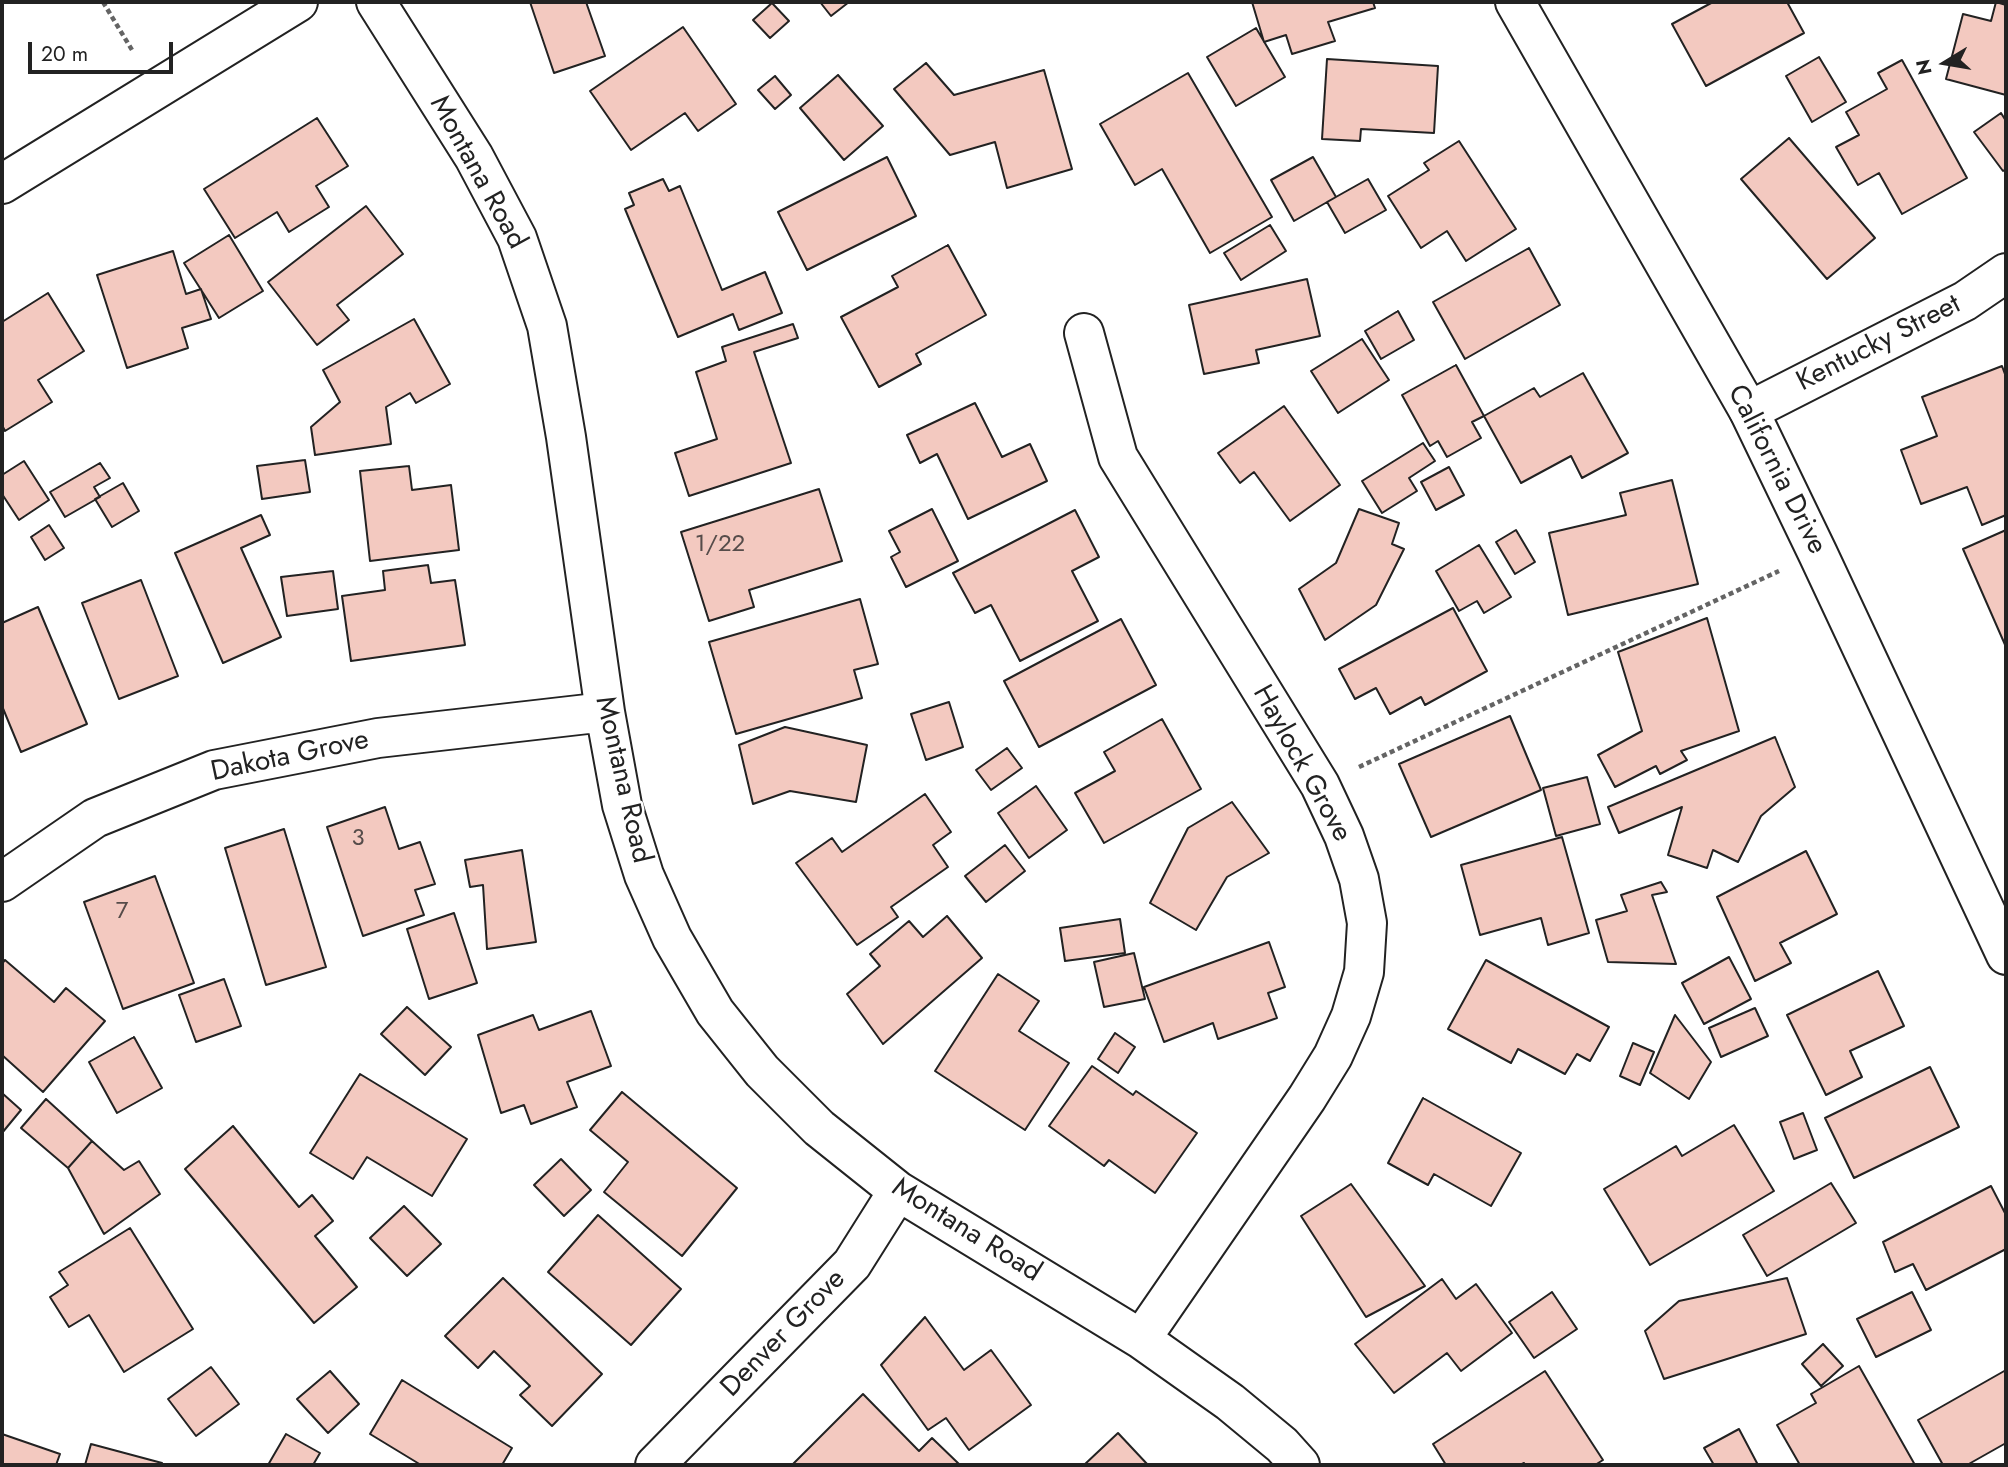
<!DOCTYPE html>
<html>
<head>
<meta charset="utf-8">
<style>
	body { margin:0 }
	#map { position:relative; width:2008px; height:1467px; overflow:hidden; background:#fff; font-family:Jost,sans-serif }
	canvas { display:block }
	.frame { position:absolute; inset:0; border:4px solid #222; pointer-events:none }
	.north { position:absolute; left:1910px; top:28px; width:70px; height:70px; -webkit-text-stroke:5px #fff; paint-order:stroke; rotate:259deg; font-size:19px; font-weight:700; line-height:28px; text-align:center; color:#222 }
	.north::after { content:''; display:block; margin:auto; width:24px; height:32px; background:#222; clip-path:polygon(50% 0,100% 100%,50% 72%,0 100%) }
	.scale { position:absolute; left:28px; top:42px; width:145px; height:32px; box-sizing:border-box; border:4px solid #222; border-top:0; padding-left:9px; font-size:21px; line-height:24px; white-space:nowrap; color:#222; -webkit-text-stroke:5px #fff; paint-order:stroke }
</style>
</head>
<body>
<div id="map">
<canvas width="2008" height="1467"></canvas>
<div class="frame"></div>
<div class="north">N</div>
<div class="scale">20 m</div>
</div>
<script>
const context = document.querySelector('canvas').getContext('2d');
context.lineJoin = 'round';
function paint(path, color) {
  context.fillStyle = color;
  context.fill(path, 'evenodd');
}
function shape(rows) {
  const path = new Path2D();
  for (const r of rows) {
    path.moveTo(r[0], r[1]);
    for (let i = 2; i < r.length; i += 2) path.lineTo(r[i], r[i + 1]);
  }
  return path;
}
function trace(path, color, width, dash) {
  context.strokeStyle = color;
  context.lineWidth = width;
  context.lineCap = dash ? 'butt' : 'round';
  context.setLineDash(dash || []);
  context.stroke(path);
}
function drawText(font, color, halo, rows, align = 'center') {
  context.font = font + ' Jost,sans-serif';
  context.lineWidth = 5;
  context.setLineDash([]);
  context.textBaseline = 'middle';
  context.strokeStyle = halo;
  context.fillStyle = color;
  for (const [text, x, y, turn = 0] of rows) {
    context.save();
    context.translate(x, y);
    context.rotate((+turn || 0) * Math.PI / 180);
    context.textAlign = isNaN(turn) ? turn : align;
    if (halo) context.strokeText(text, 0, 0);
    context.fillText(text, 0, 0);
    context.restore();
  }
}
const building = shape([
	[530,2,586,2,605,56,554,73,530,2],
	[820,2,849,2,831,16,820,2],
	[1252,2,1373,2,1375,8,1328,22,1335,41,1292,54,1286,35,1264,42,1252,2],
	[1713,2,1787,2,1804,33,1706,86,1672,24,1713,2],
	[1996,2,2006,5,2006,95,1946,79,1963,14,1991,21,1996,2],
	[772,3,789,21,770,38,753,20,772,3],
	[683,27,736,104,698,131,685,113,631,150,590,91,683,27],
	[1256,28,1285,77,1236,106,1207,57,1256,28],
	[1819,57,1846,102,1812,122,1786,76,1819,57],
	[1327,59,1438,66,1434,133,1361,129,1360,141,1322,139,1327,59],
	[1902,60,1967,178,1902,214,1879,173,1858,185,1836,147,1859,135,1846,112,1887,89,1878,73,1902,60],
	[926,63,954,95,1044,70,1072,169,1007,188,995,142,950,155,894,89,926,63],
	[1188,73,1272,217,1210,253,1162,169,1135,185,1100,124,1188,73],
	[838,75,883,126,844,160,800,108,838,75],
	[775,76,791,95,775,109,758,90,775,76],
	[2001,113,2006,121,2006,169,2003,171,1974,132,2001,113],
	[317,118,348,166,316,186,329,207,289,232,277,212,235,238,204,189,317,118],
	[1789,138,1875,238,1827,279,1741,179,1789,138],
	[1459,141,1516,229,1466,261,1447,231,1421,248,1388,196,1429,170,1424,163,1459,141],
	[887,157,916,216,807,270,778,212,887,157],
	[1313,157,1336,197,1294,221,1271,180,1313,157],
	[663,179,669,191,680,186,722,290,765,272,782,313,739,330,733,314,678,337,625,209,634,205,629,193,663,179],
	[1368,179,1386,210,1345,233,1327,202,1368,179],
	[366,206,403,254,337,305,349,320,317,345,268,282,366,206],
	[1270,225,1286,251,1241,280,1224,253,1270,225],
	[229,235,263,291,219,318,184,263,229,235],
	[948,245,986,315,916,354,921,364,879,387,841,317,898,287,892,276,948,245],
	[1529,248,1560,305,1465,359,1433,302,1529,248],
	[173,251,186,294,201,289,211,319,182,328,188,348,127,368,97,275,173,251],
	[1307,279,1320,336,1256,350,1259,363,1204,374,1189,305,1307,279],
	[48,293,84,351,38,380,52,402,5,431,2,425,2,322,48,293],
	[1398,311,1414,340,1381,359,1365,331,1398,311],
	[414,319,450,384,416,403,410,393,386,407,391,444,315,455,311,427,340,402,323,370,414,319],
	[793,324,798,338,754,352,791,463,689,496,675,453,717,439,696,372,726,361,722,347,793,324],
	[1362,339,1389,380,1338,413,1311,371,1362,339],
	[1456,365,1484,416,1472,422,1481,438,1447,457,1438,441,1430,446,1402,395,1456,365],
	[2002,366,2006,377,2006,515,1982,525,1967,487,1921,504,1901,450,1937,436,1922,397,2002,366],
	[1583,373,1628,453,1582,478,1571,456,1521,483,1484,416,1534,388,1540,397,1583,373],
	[975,403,1002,457,1030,444,1047,481,968,519,937,454,920,463,907,435,975,403],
	[1284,406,1340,485,1290,521,1254,472,1240,483,1218,453,1284,406],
	[1423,443,1435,461,1409,478,1417,491,1382,513,1362,481,1423,443],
	[305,460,310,492,262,499,257,466,305,460],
	[24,461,49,500,19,520,2,494,2,475,24,461],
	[100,463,110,478,94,487,100,497,65,517,50,492,100,463],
	[409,466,412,490,451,485,459,550,370,561,360,471,409,466],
	[1449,467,1464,495,1436,510,1421,482,1449,467],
	[1672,480,1698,584,1568,615,1549,533,1626,515,1620,493,1672,480],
	[123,483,139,511,112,527,95,499,123,483],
	[819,489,842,561,749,590,754,607,709,621,681,532,819,489],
	[932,509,958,561,906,587,891,557,900,552,889,531,932,509],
	[1359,509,1399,523,1392,544,1404,549,1376,605,1325,640,1299,589,1336,563,1359,509],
	[1075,510,1099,557,1072,571,1098,621,1020,661,991,605,975,613,953,573,1075,510],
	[261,515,270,535,241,548,281,637,223,663,175,553,261,515],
	[49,525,64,548,45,560,31,537,49,525],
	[1516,530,1535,562,1515,574,1496,542,1516,530],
	[2006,530,2006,647,1963,549,2006,530],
	[1479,545,1511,597,1484,613,1477,601,1459,611,1436,571,1479,545],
	[428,565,431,583,455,580,465,645,351,661,342,596,385,590,383,571,428,565],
	[333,571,338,609,287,616,281,577,333,571],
	[141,580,178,676,119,699,82,603,141,580],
	[860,599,878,664,854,670,862,698,736,734,709,642,860,599],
	[38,607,87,724,21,752,2,706,2,623,38,607],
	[1453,608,1487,671,1425,705,1421,697,1390,714,1376,688,1355,699,1339,669,1453,608],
	[1707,618,1739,731,1681,751,1687,760,1660,774,1656,766,1615,787,1598,755,1642,731,1618,652,1707,618],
	[1121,619,1156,685,1039,747,1004,681,1121,619],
	[949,702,963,747,926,760,911,714,949,702],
	[1510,716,1541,790,1431,837,1399,764,1510,716],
	[1162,719,1201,789,1104,843,1075,793,1115,771,1104,752,1162,719],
	[785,727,867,745,856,802,790,791,753,804,739,745,785,727],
	[1775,737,1795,787,1761,816,1738,862,1713,850,1707,868,1668,855,1682,807,1619,833,1608,807,1775,737],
	[1007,748,1022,768,991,790,976,770,1007,748],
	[1587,777,1600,824,1556,836,1543,788,1587,777],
	[1036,786,1067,830,1029,858,998,813,1036,786],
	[925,794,951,832,933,845,948,867,891,907,898,917,857,945,796,863,832,838,842,852,925,794],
	[1232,802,1269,853,1227,877,1196,930,1150,903,1188,828,1232,802],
	[385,807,399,849,420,842,435,884,415,890,424,915,363,936,327,827,385,807],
	[284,829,326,967,266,985,225,848,284,829],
	[1562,837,1589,933,1548,945,1541,918,1480,935,1461,865,1562,837],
	[1005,845,1025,871,986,902,965,876,1005,845],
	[522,850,536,942,487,949,483,885,470,887,465,860,522,850],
	[1806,851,1837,914,1780,943,1791,963,1755,981,1717,897,1806,851],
	[155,876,194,983,123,1009,84,902,155,876],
	[1661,882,1667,892,1652,895,1676,964,1608,962,1596,920,1627,911,1621,895,1661,882],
	[454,913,477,983,429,999,407,929,454,913],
	[947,916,982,958,883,1044,847,994,880,966,870,954,909,921,923,937,947,916],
	[1120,919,1125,953,1065,961,1060,928,1120,919],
	[1269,942,1285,987,1268,993,1277,1018,1218,1039,1213,1023,1164,1042,1144,987,1269,942],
	[1134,953,1145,999,1104,1007,1094,962,1134,953],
	[1729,957,1751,999,1704,1024,1682,983,1729,957],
	[5,960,54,1002,66,988,105,1021,43,1092,2,1055,2,964,5,960],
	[1486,960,1609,1027,1590,1061,1577,1054,1565,1074,1518,1049,1511,1063,1448,1029,1486,960],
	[1878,971,1904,1026,1850,1051,1862,1077,1826,1095,1787,1015,1878,971],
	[998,974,1039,1001,1019,1031,1069,1063,1025,1130,935,1071,998,974],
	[224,979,241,1026,196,1042,179,995,224,979],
	[407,1007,451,1047,425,1075,381,1034,407,1007],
	[1755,1008,1768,1036,1721,1057,1709,1028,1755,1008],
	[591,1011,611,1066,567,1082,577,1107,531,1124,524,1105,501,1113,478,1035,533,1015,539,1030,591,1011],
	[1675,1015,1711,1062,1689,1099,1650,1073,1675,1015],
	[1115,1033,1135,1047,1118,1073,1098,1059,1115,1033],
	[134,1037,162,1088,117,1113,89,1062,134,1037],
	[1633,1043,1654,1052,1640,1085,1620,1076,1633,1043],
	[1092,1066,1133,1095,1136,1091,1197,1133,1155,1193,1109,1160,1104,1166,1049,1126,1092,1066],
	[1930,1067,1959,1127,1854,1178,1825,1118,1930,1067],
	[360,1074,467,1139,432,1196,367,1157,353,1179,310,1153,360,1074],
	[622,1092,737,1188,682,1256,604,1192,628,1162,590,1130,622,1092],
	[2,1093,21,1110,2,1133,2,1093],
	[1423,1098,1521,1153,1491,1206,1434,1174,1428,1185,1388,1163,1423,1098],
	[46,1099,92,1141,68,1168,21,1128,46,1099],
	[1803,1113,1817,1150,1794,1159,1780,1122,1803,1113],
	[1734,1125,1774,1191,1650,1265,1604,1189,1676,1146,1682,1156,1734,1125],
	[233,1126,299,1207,312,1195,333,1221,315,1236,357,1287,314,1323,185,1169,233,1126],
	[92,1141,124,1170,139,1161,160,1194,104,1234,68,1168,92,1141],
	[561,1159,591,1190,564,1216,534,1185,561,1159],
	[1831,1183,1856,1223,1767,1276,1743,1235,1831,1183],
	[1351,1184,1425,1286,1366,1317,1301,1216,1351,1184],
	[1991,1186,2006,1215,2006,1249,1926,1290,1913,1264,1895,1272,1883,1242,1991,1186],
	[404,1206,441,1244,407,1276,370,1238,404,1206],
	[598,1215,681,1289,631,1345,548,1272,598,1215],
	[130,1228,193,1329,124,1372,89,1315,69,1327,50,1297,68,1285,59,1272,130,1228],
	[503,1278,602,1374,552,1426,520,1395,530,1386,494,1351,478,1368,445,1336,503,1278],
	[1787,1278,1806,1334,1664,1379,1645,1331,1679,1301,1787,1278],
	[1442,1279,1456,1299,1476,1284,1512,1333,1461,1371,1447,1353,1394,1393,1355,1344,1442,1279],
	[1552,1292,1577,1329,1534,1358,1509,1322,1552,1292],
	[1912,1292,1931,1330,1876,1357,1857,1319,1912,1292],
	[925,1317,964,1370,991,1350,1031,1405,969,1450,946,1418,928,1430,881,1365,925,1317],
	[1823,1344,1843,1366,1821,1386,1802,1364,1823,1344],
	[1859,1366,1915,1465,1800,1465,1777,1425,1816,1403,1811,1394,1859,1366],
	[211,1367,239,1404,196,1436,168,1399,211,1367],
	[2006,1370,2006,1443,1967,1465,1943,1465,1918,1420,2006,1370],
	[330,1371,359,1404,328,1433,297,1399,330,1371],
	[1545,1371,1603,1460,1595,1465,1525,1465,1524,1463,1520,1465,1446,1465,1433,1444,1545,1371],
	[402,1380,512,1448,502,1465,421,1465,370,1434,402,1380],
	[863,1394,919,1451,932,1438,960,1465,795,1465,793,1464,863,1394],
	[1739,1429,1758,1465,1714,1465,1704,1448,1739,1429],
	[1118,1433,1148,1465,1084,1465,1118,1433],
	[2,1434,60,1454,56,1465,2,1465,2,1434],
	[286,1434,320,1453,313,1465,268,1465,286,1434],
	[91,1444,162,1463,162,1465,85,1465,91,1444]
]);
paint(building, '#f3c9c0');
trace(building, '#222', 2);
const street = shape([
	[376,2,474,157,517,238,547,326,566,437,605,712,622,805,644,875,672,938,715,1012,762,1071,819,1128,898,1191,1141,1339,1230,1402,1282,1445,1300,1465],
	[2,184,298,2],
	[1084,333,1118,457,1320,785,1344,836,1359,879,1367,923,1364,972,1351,1016,1333,1056,1307,1098,1141,1339],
	[1749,411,1965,301,2006,273],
	[2,882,95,818,214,770,378,738,605,712],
	[655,1465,852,1264,898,1191]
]);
const secondary = shape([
	[1515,2,1749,411,1818,554,2006,955]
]);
trace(street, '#222', 42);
trace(secondary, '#222', 42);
trace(shape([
	[103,2,132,50],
	[1359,767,1779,571]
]), '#646464', 4.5, [5, 3.5]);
trace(street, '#fff', 38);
trace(secondary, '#fff', 38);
drawText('24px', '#564c4a', null, [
	["1/22",720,545],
	["3",358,839],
	["7",122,912]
]);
drawText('28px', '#222', '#fff', [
	["Montana Road",477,173,61],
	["Kentucky Street",1879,344,-27],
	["California Drive",1776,470,63],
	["Dakota Grove",290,757,-12],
	["Haylock Grove",1301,764,61],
	["Montana Road",622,780,77],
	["Montana Road",966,1231,32],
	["Denver Grove",784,1334,-46]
]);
</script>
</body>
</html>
